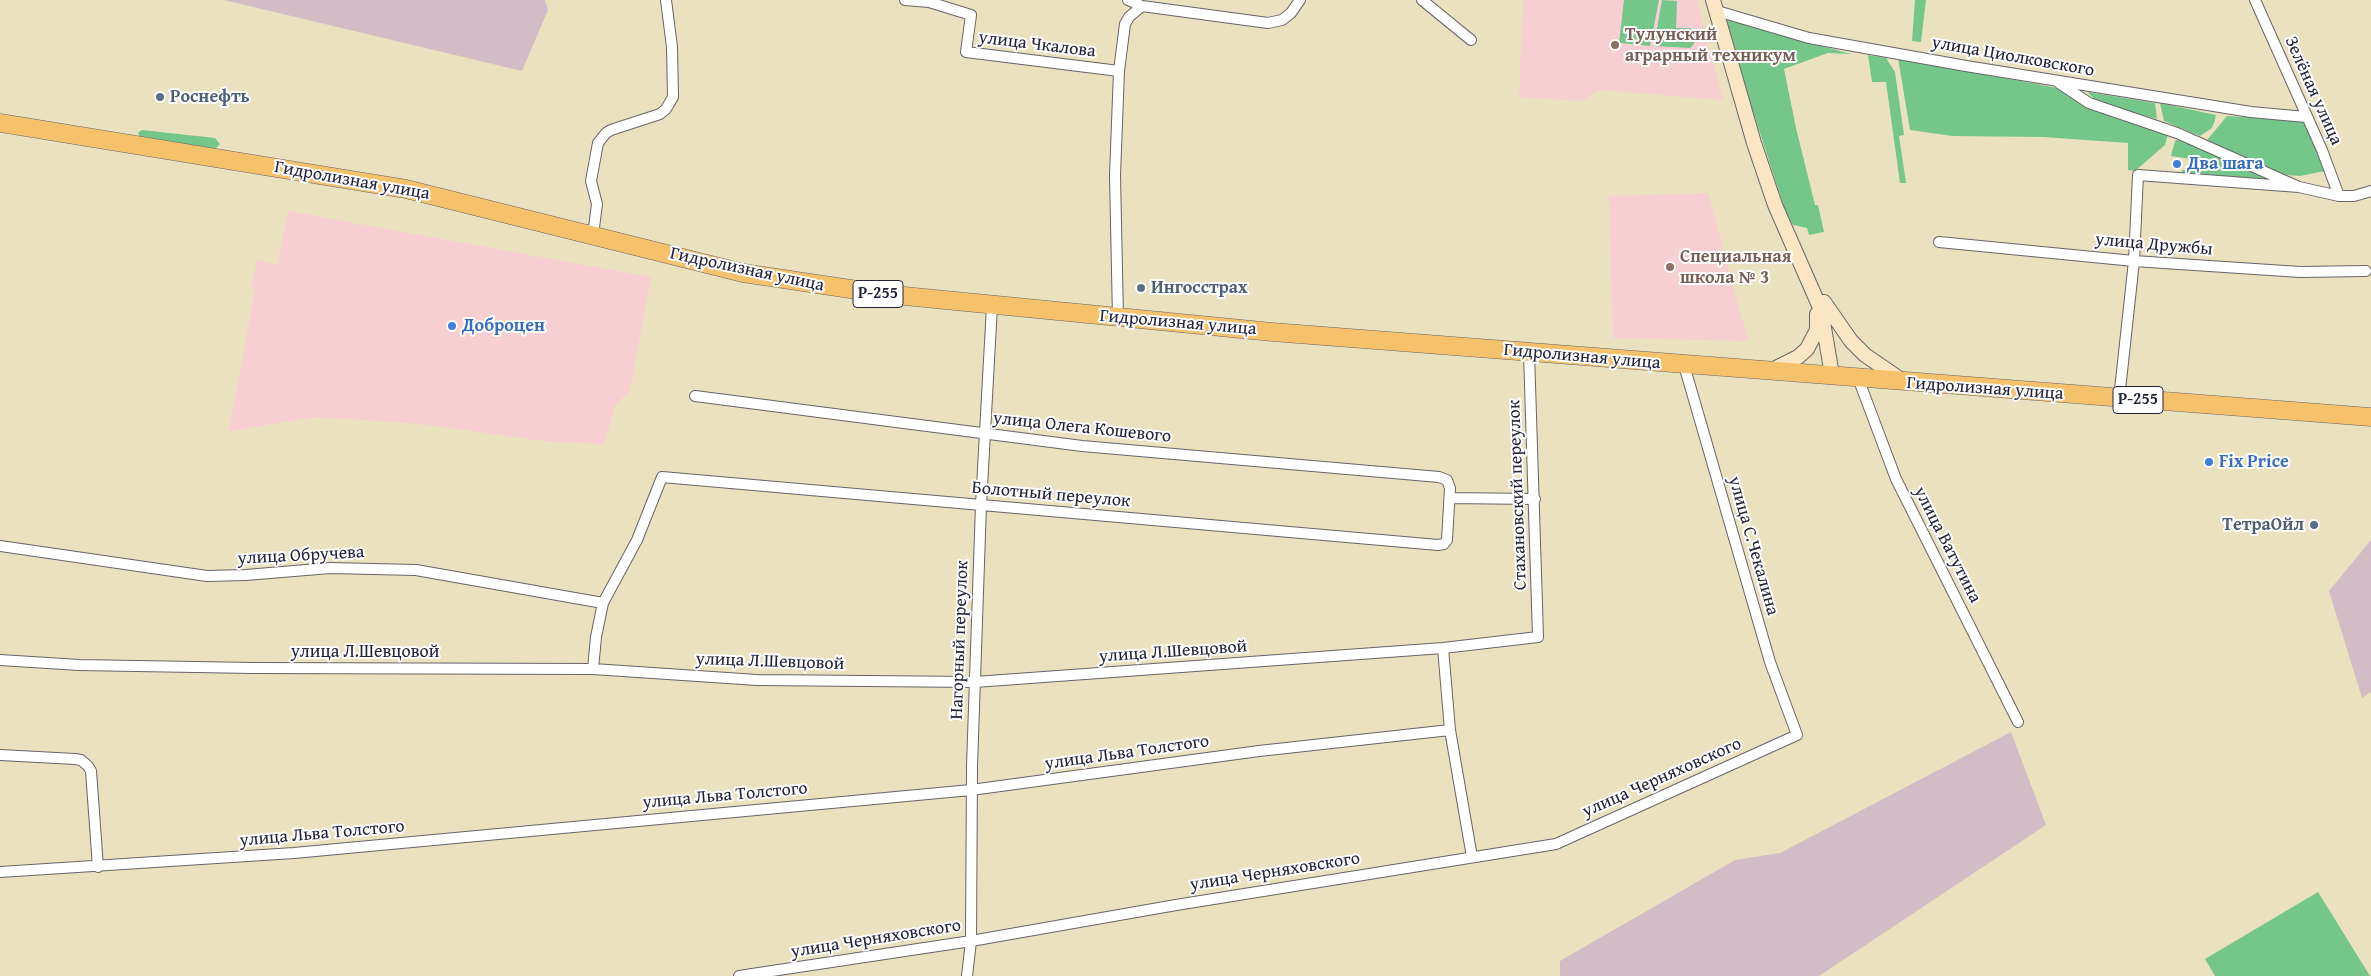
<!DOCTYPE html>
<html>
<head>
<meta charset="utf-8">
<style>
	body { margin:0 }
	canvas { display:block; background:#eae1bf }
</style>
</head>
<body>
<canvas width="2371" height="976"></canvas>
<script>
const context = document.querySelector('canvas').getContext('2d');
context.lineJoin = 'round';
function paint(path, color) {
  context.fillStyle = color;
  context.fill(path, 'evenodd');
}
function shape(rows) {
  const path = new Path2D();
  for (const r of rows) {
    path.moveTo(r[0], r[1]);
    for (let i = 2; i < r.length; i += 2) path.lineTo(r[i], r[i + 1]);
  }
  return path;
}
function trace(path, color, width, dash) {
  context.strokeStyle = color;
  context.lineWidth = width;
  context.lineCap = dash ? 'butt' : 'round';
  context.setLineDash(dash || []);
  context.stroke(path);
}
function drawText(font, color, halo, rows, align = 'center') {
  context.font = font + ' "Gentium Book Plus",serif';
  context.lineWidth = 4;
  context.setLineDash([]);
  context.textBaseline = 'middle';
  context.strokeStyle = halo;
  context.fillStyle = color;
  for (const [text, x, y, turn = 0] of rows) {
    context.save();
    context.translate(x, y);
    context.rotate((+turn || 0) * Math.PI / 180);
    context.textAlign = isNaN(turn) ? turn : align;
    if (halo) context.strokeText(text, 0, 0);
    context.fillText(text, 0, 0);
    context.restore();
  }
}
paint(shape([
	[1523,0,1697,0,1723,100,1600,90,1581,101,1519,97],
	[1708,193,1748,341,1613,338,1609,196],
	[288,211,651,277,630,391,616,404,604,444,542,441,422,424,316,417,229,431,255,290,251,289,257,260,278,265]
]), '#f7cfd2');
paint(shape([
	[224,0,545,0,548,10,522,71],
	[2371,540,2371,692,2362,698,2329,591],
	[2011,732,2046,825,1819,976,1560,976,1560,961,1735,860,1780,853]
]), '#d2bdc6');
paint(shape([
	[1624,0,1659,0,1650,46,1619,43],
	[1662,0,1677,1,1676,28,1691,28,1695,42,1693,45,1690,48,1654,46],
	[1915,0,1926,0,1921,42,1912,41],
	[1727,20,1851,54,1828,53,1784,69,1796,128,1815,205,1818,205,1824,232,1809,235,1807,228,1793,225,1785,210,1750,102],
	[1868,55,1886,58,1895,72,1904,135,1899,136,1906,183,1900,183,1886,82,1872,82],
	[1898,58,2063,89,2168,134,2165,145,2135,171,2128,170,2128,143,2043,137,1952,136,1910,130],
	[2087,92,2155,103,2157,119,2099,103],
	[2160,103,2216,115,2215,120,2212,128,2200,136,2164,121],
	[2227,116,2304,121,2325,171,2300,176,2287,175,2260,167,2207,140],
	[142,130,215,138,220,144,214,150,140,138,138,133],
	[2179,139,2269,180,2181,176,2182,170,2189,171,2190,159,2171,156,2175,141],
	[2318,892,2370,976,2215,976,2205,959]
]), '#75c789');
const street = shape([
	[905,0,929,2,971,15,966,52,1119,71],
	[1128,0,1142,6,1268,23,1282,20,1291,13,1300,0],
	[1422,0,1471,40],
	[2255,0,2322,150,2339,196],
	[1717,11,1809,38,1966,66,2251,112,2306,117],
	[2059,83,2089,103,2177,133,2299,187,2339,196,2354,196,2371,191],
	[593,235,597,204,591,181,598,143,606,133,611,130,660,114,666,109,673,97,672,47,666,0],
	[1939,242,2134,261,2300,272,2366,271],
	[1118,318,1115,175,1119,71,1125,24,1129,17,1142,6],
	[1858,378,1896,479,2018,722],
	[2119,399,2134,261,2138,175,2299,187],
	[1450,498,1535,499],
	[0,546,207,576,246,575,330,568,416,570,603,603],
	[1443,648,1450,730,1472,857],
	[0,660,79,665,253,668,593,669,757,680,975,682,1443,648,1538,637,1529,353],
	[593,669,596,637,603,603,637,540,662,477,1438,545,1444,544,1447,540,1450,488,1447,480,1439,477,1082,446,695,396],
	[0,755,75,759,81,760,88,766,91,771,98,867],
	[0,872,294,853,971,790,1259,751,1450,730],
	[739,976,971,941,1176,905,1556,844,1797,735,1770,662,1684,365],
	[967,976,971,941,972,766,981,505,992,306]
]);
const secondary = shape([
	[1713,0,1754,143,1775,205,1821,310,1832,375],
	[1824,302,1851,341,1865,355,1903,381],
	[1770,371,1798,357,1807,349,1817,330,1817,314]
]);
const highway = shape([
	[0,123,406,189,743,273,884,294,1272,332,2371,417]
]);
trace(street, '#686569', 12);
trace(secondary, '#686569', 16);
trace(highway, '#686569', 19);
trace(street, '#fff', 10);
trace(secondary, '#fbe6c4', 14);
trace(highway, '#f5c16b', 18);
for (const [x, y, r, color] of [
	[1615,45,5,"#8d6e63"],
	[160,97,5,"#5c6f8a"],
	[2177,164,5,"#3f7fe0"],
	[1670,267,5,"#8d6e63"],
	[1141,288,5,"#5c6f8a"],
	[452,326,5,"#3f7fe0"],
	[2209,462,5,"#3f7fe0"],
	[2314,525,5,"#5c6f8a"]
]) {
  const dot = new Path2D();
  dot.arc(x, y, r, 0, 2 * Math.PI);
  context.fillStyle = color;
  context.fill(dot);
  trace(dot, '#fff', 2);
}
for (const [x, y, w] of [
	[878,294,50],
	[2138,400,50]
]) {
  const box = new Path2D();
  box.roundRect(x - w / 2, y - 13.5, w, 27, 4);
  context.fillStyle = '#fff';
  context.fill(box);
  trace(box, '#22223b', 1);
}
drawText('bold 16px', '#22223b', null, [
	["Р-255",878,294],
	["Р-255",2138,400]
]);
drawText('bold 18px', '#785e54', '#fff', [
	["Тулунский",1625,35],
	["аграрный техникум",1625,56],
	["Специальная",1680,257],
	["школа № 3",1680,278]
], 'left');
drawText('18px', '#22223b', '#fff', [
	["улица Чкалова",1037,45,7],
	["улица Циолковского",2013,57,10],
	["Зелёная улица",2313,91,66],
	["Гидролизная улица",352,181,10],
	["улица Дружбы",2154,245,5],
	["Гидролизная улица",747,270,12],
	["Гидролизная улица",1178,323,5],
	["Гидролизная улица",1582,357,5],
	["Гидролизная улица",1985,389,4],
	["улица Олега Кошевого",1082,428,6],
	["Болотный переулок",1051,495,5],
	["Стахановский переулок",1518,495,-92],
	["улица Ватутина",1947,545,63],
	["улица С.Чекалина",1753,546,74],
	["улица Обручева",301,556,-3],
	["Нагорный переулок",960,640,-88],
	["улица Л.Шевцовой",365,652],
	["улица Л.Шевцовой",1173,652,-4],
	["улица Л.Шевцовой",770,662,2],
	["улица Льва Толстого",1127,753,-8],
	["улица Черняховского",1662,778,-24],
	["улица Льва Толстого",725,796,-5],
	["улица Льва Толстого",322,834,-5],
	["улица Черняховского",1275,872,-9],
	["улица Черняховского",876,939,-9]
]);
drawText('bold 18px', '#4e5e75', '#fff', [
	["Роснефть",170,97],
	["Ингосстрах",1151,288],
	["ТетраОйл",2304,525,"right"]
], 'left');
drawText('bold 18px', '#366cbe', '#fff', [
	["Два шага",2187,164],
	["Доброцен",462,326],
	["Fix Price",2219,462]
], 'left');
</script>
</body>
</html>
